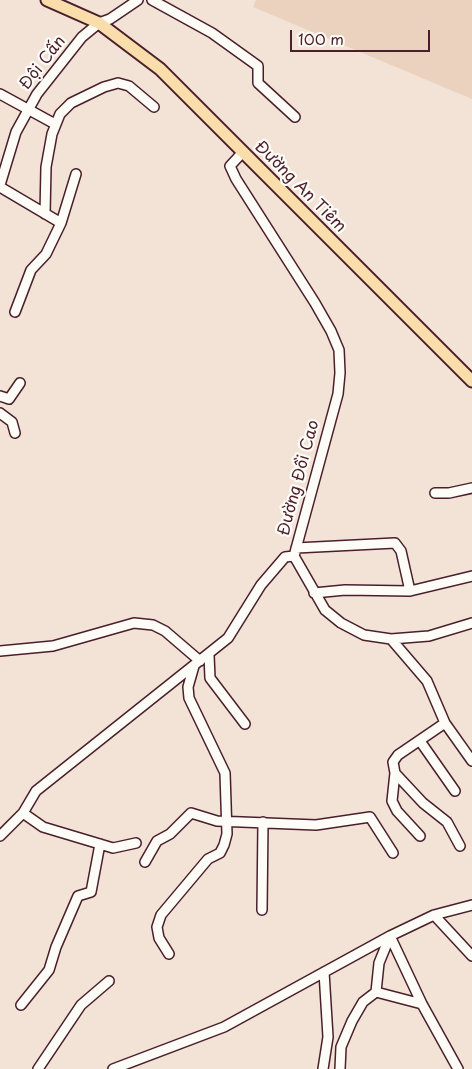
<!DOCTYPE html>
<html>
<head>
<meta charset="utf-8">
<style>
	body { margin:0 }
	#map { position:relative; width:472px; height:1069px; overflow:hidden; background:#f2e3d6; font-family:"Playpen Sans",sans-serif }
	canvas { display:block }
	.scale { position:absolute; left:290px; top:30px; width:140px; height:22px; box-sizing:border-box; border:2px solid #4a1f2b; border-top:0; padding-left:6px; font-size:15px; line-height:18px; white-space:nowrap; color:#4a1f2b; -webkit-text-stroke:4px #fdfcf7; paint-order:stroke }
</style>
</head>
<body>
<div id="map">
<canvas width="472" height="1069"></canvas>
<div class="scale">100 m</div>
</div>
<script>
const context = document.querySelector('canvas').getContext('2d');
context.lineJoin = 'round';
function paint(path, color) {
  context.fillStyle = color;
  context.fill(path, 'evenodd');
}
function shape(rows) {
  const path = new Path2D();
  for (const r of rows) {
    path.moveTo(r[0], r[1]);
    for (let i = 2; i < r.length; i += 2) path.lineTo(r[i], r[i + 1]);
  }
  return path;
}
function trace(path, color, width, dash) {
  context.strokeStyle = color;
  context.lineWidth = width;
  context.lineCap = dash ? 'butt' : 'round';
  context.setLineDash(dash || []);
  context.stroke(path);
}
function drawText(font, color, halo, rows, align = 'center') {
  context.font = font + ' "Playpen Sans",sans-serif';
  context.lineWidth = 4.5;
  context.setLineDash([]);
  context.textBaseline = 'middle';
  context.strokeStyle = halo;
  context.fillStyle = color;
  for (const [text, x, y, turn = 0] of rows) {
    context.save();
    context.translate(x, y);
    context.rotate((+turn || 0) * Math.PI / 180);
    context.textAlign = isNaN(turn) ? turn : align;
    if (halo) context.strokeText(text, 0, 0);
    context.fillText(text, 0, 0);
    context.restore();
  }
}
paint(shape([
	[256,0,472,0,472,99,253,7]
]), '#ead2bf');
const minor = shape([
	[152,0,212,33,258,66,258,83,295,117],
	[0,94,55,124],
	[0,185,16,132,37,94,82,37,99,23,110,19,138,0],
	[0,187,61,223],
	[45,214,46,167,52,134,60,114,71,103,104,87,118,83,129,86,154,107],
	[15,312,31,270,46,254,61,223,76,174],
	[0,396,9,399,20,383],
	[0,413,12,422,15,433],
	[435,493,449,493,472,488],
	[296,548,395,543,401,551,410,591],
	[294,556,325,610,341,623,364,635,391,639,429,636,472,623],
	[314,593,345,590,410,591,472,576],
	[391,639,427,681,445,723,398,755,393,762,395,773,423,803,447,822,460,846],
	[0,651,53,646,134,623,153,625,165,631,200,661],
	[209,655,210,678,245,724],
	[445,723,472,761],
	[420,741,455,791],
	[395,773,392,801,397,811,420,836],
	[23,813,43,827,113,848,136,843],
	[0,836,23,813,36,791,228,638,261,585,285,557,294,556,338,394,340,373,339,350,331,331,315,303,236,179,230,166,242,153],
	[145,862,157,841,170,834,191,813,217,821,316,825,370,817,393,853],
	[262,910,263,822],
	[434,915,472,956],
	[390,936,422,1004,458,1069],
	[169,954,159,938,157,927,161,915,208,859,220,853,224,845,227,834,225,773,189,698,188,687,194,666],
	[376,992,379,963,390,936],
	[21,1005,49,970,56,947,78,896,91,892,100,844],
	[38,1069,81,1005,109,981],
	[113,1069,224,1027,390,936,434,915,472,905],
	[323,1069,328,1037,324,972],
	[340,1069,341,1047,352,1021,363,1002,376,992,422,1004]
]);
const major = shape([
	[47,0,99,23,160,69,472,381]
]);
trace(minor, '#4a1f2b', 12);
trace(major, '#4a1f2b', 15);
trace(minor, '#fdfcf7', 9);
trace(major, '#f9ddab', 11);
drawText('16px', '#4a1f2b', '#fdfcf7', [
	["Đội Cấn",43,63,-52],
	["Đường An Tiêm",300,187,45],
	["Đường Đồi Cao",299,478,-75]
]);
</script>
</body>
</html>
